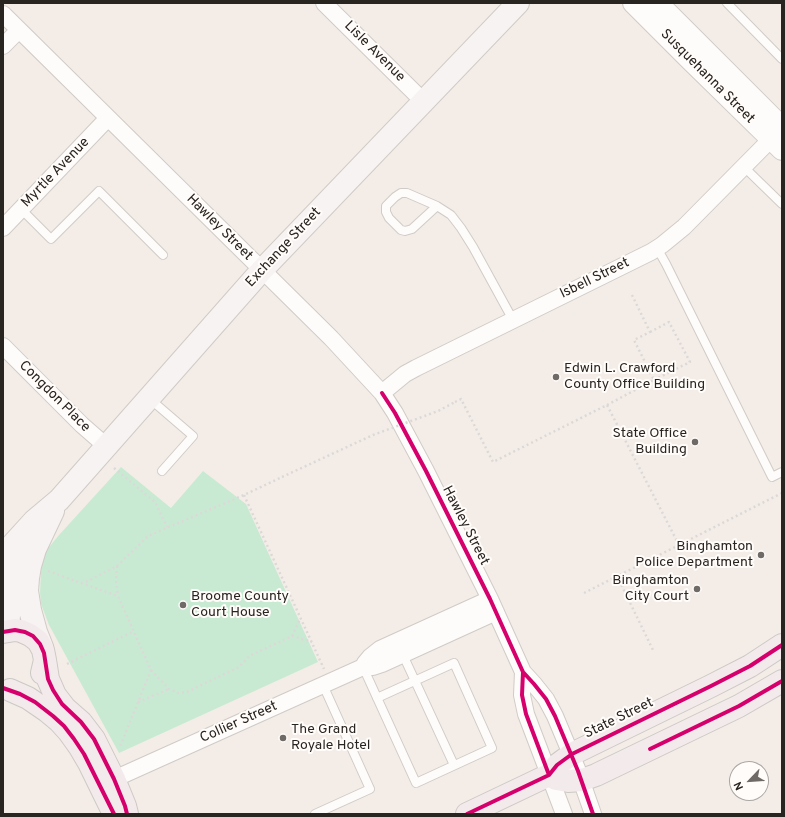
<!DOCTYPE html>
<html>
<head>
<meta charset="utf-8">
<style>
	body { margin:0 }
	#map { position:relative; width:785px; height:817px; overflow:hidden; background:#f4ede7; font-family:Overpass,sans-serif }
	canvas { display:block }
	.frame { position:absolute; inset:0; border:4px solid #282420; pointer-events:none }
	.north { position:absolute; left:729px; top:761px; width:40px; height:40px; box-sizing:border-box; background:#fffcfa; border:1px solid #a9a6a3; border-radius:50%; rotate:245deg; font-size:11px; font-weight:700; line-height:16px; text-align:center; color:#282420 }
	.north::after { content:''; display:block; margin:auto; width:14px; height:18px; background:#6f6a66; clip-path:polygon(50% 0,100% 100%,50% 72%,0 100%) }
</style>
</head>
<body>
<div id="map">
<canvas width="785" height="817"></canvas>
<div class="frame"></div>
<div class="north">N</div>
</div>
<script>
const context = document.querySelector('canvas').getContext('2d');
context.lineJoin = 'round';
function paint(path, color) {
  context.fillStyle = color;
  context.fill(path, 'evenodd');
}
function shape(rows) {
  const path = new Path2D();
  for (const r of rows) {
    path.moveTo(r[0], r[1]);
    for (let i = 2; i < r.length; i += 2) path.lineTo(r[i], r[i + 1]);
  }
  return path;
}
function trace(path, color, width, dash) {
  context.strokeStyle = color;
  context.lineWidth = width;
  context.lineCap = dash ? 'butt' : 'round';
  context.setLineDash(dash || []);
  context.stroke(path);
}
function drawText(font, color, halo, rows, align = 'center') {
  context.font = font + ' Overpass,sans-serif';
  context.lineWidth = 4;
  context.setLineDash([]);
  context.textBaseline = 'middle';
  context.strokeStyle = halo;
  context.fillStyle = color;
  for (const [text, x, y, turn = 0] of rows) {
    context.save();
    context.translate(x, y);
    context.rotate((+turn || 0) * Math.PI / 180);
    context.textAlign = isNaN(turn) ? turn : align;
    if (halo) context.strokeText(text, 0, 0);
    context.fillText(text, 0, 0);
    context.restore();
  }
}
paint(shape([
	[121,467,171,508,203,471,246,504,318,662,119,753,49,625,41,604,40,593,41,571,44,553,59,535]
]), '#c9ead2');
const service = shape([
	[727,3,782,59],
	[744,167,782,204],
	[437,206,412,229,405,231,401,230,389,218,386,212,386,206,395,197,401,193,407,193,437,206,451,215,461,228,473,247,513,320],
	[21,209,51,239,99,191,163,255],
	[657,248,666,264,772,477,782,472],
	[150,399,193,436,162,471],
	[403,655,454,765],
	[363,667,416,783,492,748,454,663,377,698],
	[315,814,370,789,323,685]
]);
const minor = shape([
	[324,3,423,101],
	[3,14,331,338,382,393,395,413,426,471,490,599,523,672,534,684,546,699,555,716,578,771,593,814],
	[3,46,19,30],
	[3,228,108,118],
	[3,346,82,425,106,446],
	[382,393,405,374,416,368,651,252,662,245,684,227,779,131],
	[363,667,365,663,370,657,380,649,490,599],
	[523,672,522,695,526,714,564,814],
	[114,779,363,667,373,667,382,664,496,612]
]);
const tertiary = shape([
	[633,3,691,61,782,150],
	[658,3,782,127]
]);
const secondary = shape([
	[3,555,34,521,59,500,262,270,518,3],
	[8,630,9,615,12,600,12,577,14,563,22,537],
	[42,647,36,632,30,610,27,591,28,578,30,566,35,549,53,511]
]);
const primary = shape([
	[3,632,15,630,21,631,30,635,38,641,43,650,45,660,42,673],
	[45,660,48,679,55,695,65,708,81,722,94,739,114,779,125,806,127,814],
	[10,690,28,698,47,711,59,721,69,732,79,746,89,763,114,814],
	[549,775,556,779,568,781,582,780,596,775,739,706,782,681],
	[467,814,549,775,557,765,572,754,711,686,750,666,782,645]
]);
trace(service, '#d0cbc6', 10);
trace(minor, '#d0cbc6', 18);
trace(tertiary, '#d0cbc6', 22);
trace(secondary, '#d0cbc6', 24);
trace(primary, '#ccc9c5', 24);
trace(shape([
	[650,332,669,322,690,362,654,380],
	[455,402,461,399,493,462,607,405,679,545],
	[607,405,654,380,634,340,650,332,631,293],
	[114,468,155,502,167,527],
	[244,495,324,669],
	[117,566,116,581,118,596],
	[48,571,81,583,88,581,117,566,148,536,244,495,282,477],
	[617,576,653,650],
	[81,583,118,596,151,670,120,747],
	[584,593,782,493],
	[292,636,300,619],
	[67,664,134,631],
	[151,670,169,689,178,693,187,692,239,667,249,656,292,636,312,642],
	[138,702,169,689]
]), '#dbd9d8', 2.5, [2, 3]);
trace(service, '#fdfcfb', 8);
trace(minor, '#fdfcfb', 16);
trace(tertiary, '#fdfcfb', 20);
trace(secondary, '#f8f3f3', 22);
trace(primary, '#f3eaeb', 22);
trace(shape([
	[282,477,373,435,438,411,455,402]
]), '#dbd9d8', 2.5, [2, 3]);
trace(shape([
	[382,393,395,413,426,471,490,599,523,672,534,684,546,699,555,716,578,771,593,814],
	[3,632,15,630,25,632,33,636,40,644,44,653,48,679,53,690,62,704,81,722,94,739,114,779,125,806,127,814],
	[523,672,522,695,526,714,549,775],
	[3,688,20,694,35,702,53,716,64,726,74,739,84,754,114,814],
	[650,749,739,706,782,681],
	[467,814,549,775,557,765,572,754,711,686,750,666,782,645]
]), '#d6006c', 4);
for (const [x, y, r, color] of [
	[556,377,4,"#6f6a66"],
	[695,442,4,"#6f6a66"],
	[761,555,4,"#6f6a66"],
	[697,589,4,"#6f6a66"],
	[183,605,4,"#6f6a66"],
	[283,738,4,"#6f6a66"]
]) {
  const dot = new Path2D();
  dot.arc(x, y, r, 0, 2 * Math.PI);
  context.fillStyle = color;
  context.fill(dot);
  trace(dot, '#fffcfa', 1.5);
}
drawText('14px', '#282420', '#fffcfa', [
	["Lisle Avenue",374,52,45],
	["Susquehanna Street",707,77,45],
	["Myrtle Avenue",56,173,-46],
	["Hawley Street",219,228,45],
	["Exchange Street",284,248,-47],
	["Isbell Street",595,279,-26],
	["Congdon Place",54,397,45],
	["Hawley Street",465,526,63],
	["State Street",619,719,-26],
	["Collier Street",239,723,-24]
]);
drawText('14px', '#282420', '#fffcfa', [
	["Edwin L. Crawford",564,369],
	["County Office Building",564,385],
	["State Office",687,434,"right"],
	["Building",687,450,"right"],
	["Binghamton",753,547,"right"],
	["Police Department",753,563,"right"],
	["Binghamton",689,581,"right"],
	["City Court",689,597,"right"],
	["Broome County",191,597],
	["Court House",191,613],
	["The Grand",291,730],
	["Royale Hotel",291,746]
], 'left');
</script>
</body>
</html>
